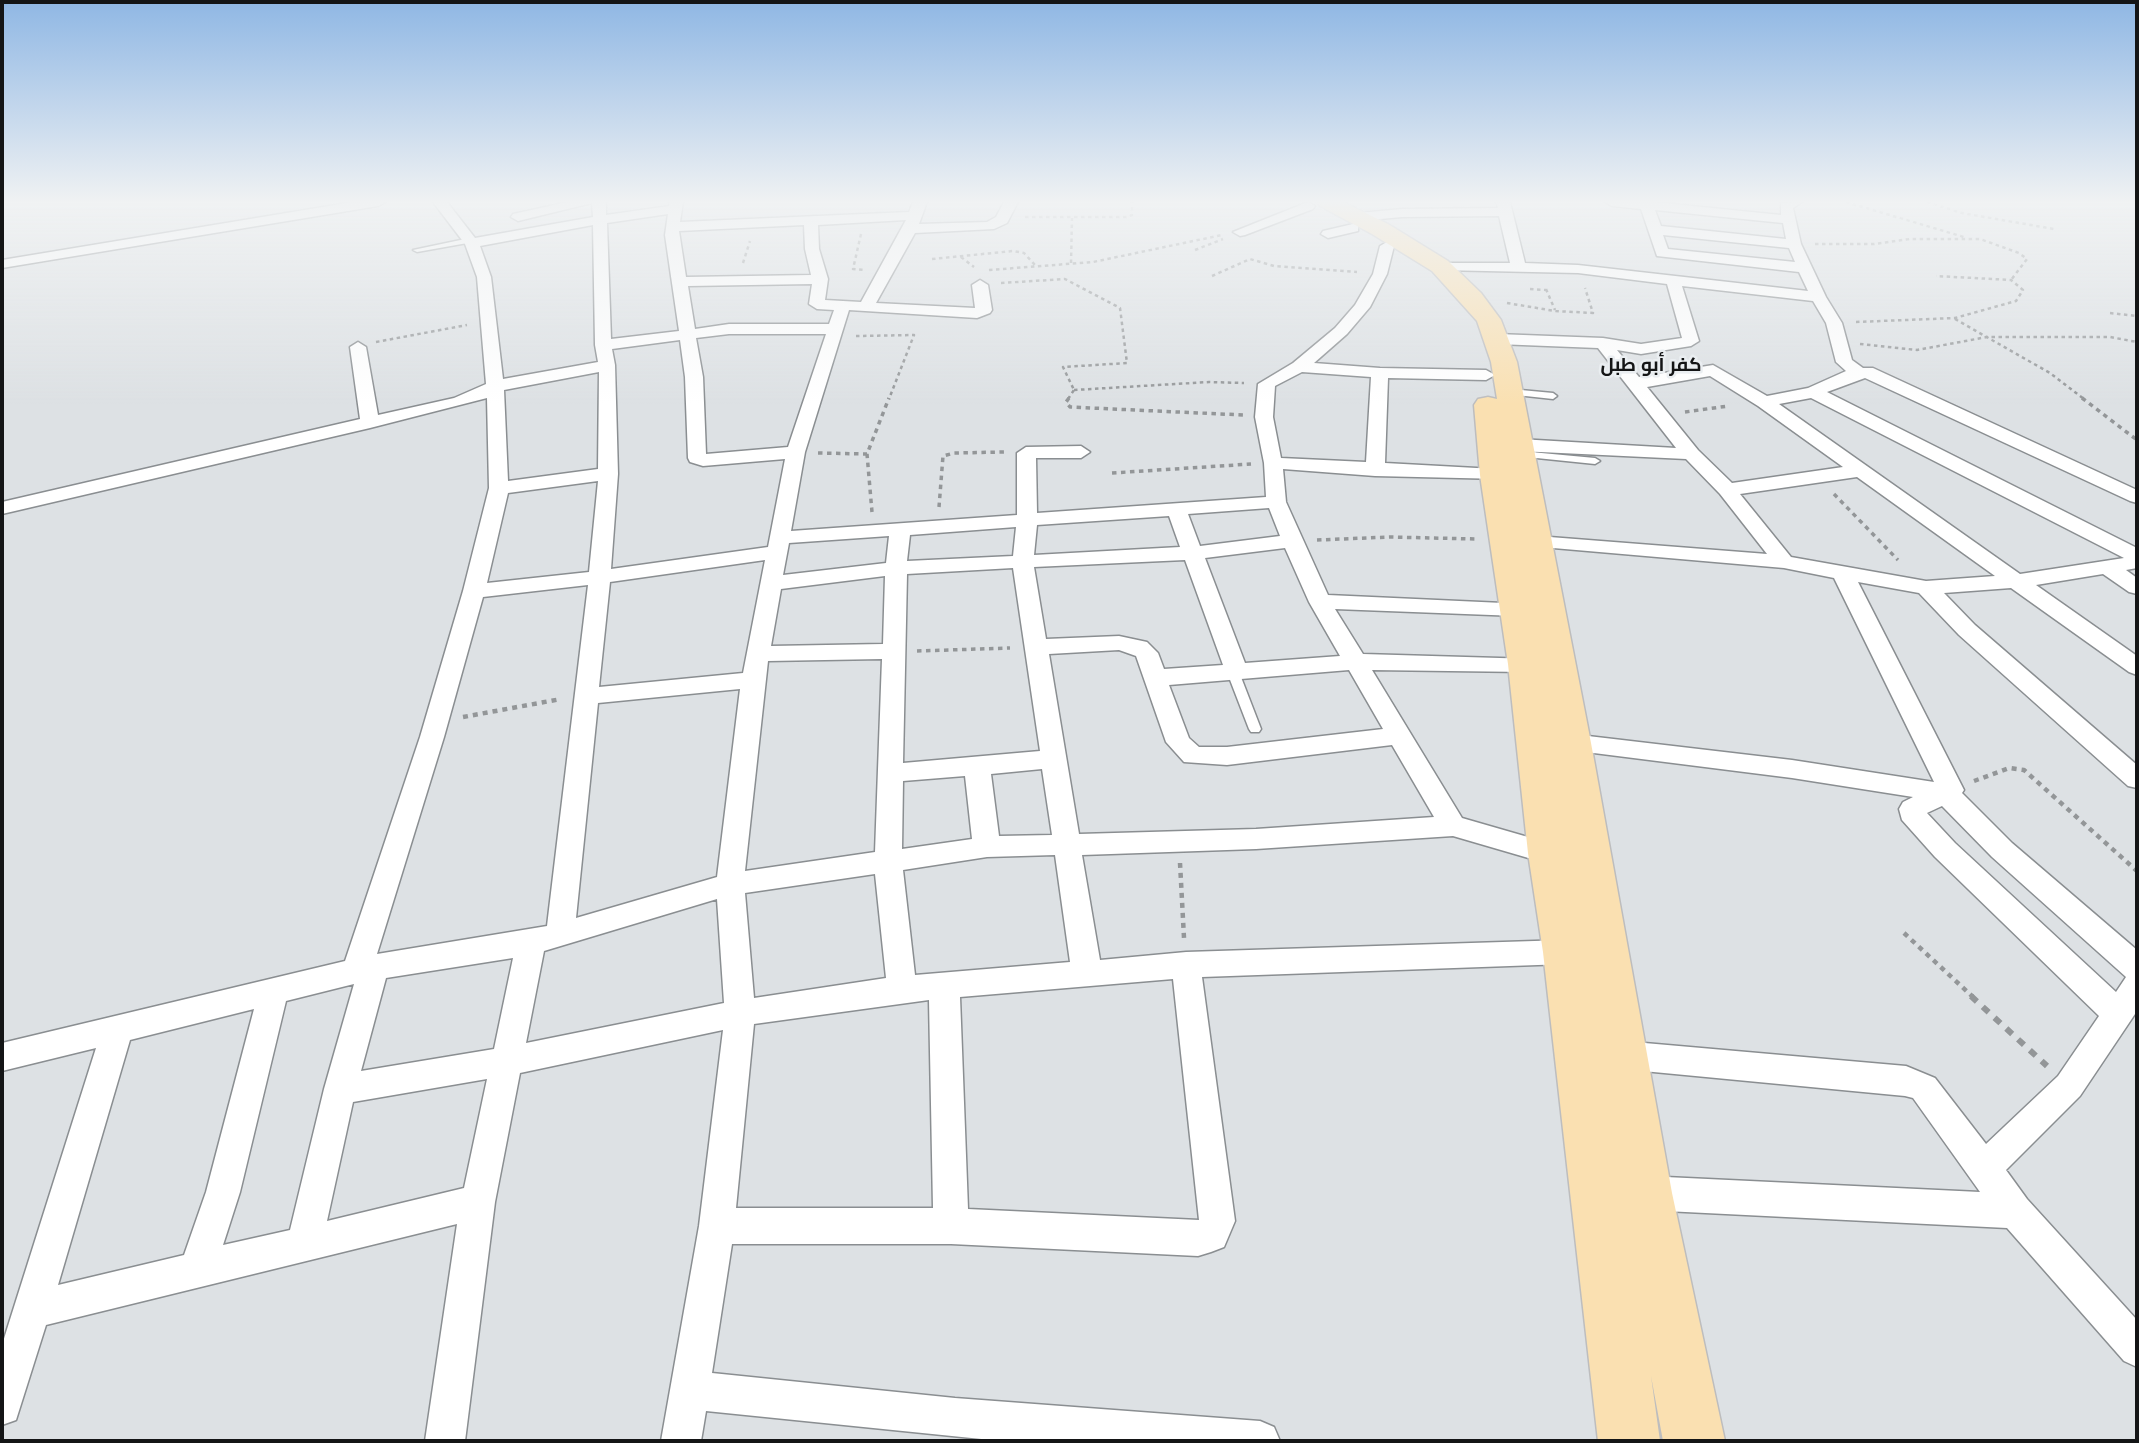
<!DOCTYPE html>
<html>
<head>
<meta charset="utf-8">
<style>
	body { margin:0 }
	#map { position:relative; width:2139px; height:1443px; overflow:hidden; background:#dde1e4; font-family:"Noto Sans",sans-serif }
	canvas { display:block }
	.frame { position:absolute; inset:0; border:4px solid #141516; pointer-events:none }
</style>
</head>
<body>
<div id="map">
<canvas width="2139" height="1443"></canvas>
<div class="frame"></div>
</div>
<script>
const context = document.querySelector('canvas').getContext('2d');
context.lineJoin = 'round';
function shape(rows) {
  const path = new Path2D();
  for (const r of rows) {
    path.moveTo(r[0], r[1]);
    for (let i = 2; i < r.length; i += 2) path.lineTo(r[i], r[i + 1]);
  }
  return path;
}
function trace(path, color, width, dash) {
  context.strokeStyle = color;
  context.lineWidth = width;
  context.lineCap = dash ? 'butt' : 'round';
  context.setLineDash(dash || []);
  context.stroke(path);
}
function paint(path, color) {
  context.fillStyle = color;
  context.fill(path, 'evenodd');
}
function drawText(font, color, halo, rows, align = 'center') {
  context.font = font + ' "Noto Sans",Cairo,sans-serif';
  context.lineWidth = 5;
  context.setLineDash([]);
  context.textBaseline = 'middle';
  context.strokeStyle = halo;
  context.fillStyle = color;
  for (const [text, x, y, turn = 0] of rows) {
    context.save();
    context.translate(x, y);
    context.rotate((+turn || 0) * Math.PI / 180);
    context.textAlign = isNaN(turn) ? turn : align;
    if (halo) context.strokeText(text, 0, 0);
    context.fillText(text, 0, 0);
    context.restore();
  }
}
const service = shape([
	[470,238,473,238,473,242,417,252,413,250,470,238],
	[1510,389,1553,393,1557,396,1553,399,1507,394,1506,392,1510,389],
	[1520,451,1595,458,1600,461,1595,464,1517,456,1515,454,1520,451],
	[1233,668,1239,672,1261,729,1259,732,1251,732,1249,729,1227,672,1233,668]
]);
const minor = shape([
	[353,202,385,202,378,206,2,268,2,260,353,202],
	[433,202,447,202,475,238,593,217,592,203,518,221,511,217,513,214,568,202,606,202,606,215,669,206,669,202,683,202,680,222,909,212,913,202,927,202,919,224,987,222,996,217,1004,202,1018,202,1007,223,994,229,915,233,876,303,975,308,972,285,980,280,988,285,992,310,990,313,977,318,849,310,805,452,791,531,1017,515,1017,453,1026,447,1081,446,1090,452,1081,458,1036,458,1037,513,1266,497,1264,463,1255,417,1258,384,1293,363,1335,328,1355,305,1373,274,1380,246,1387,242,1394,246,1387,274,1370,307,1347,334,1314,363,1380,368,1486,370,1495,375,1486,380,1388,378,1385,463,1495,469,1505,475,1502,479,1375,476,1283,469,1286,502,1328,595,1525,604,1528,609,1525,614,1517,616,1335,609,1363,654,1534,659,1538,664,1534,669,1526,672,1372,670,1462,818,1559,846,1563,853,1559,860,1549,864,1453,836,1256,849,1082,855,1100,960,1186,952,1566,940,1576,943,1581,952,1576,961,1566,964,1202,977,1235,1221,1224,1247,1211,1252,1198,1256,951,1244,732,1244,712,1373,955,1398,1260,1421,1274,1427,1280,1441,1001,1441,706,1411,701,1441,661,1441,699,1226,723,1030,520,1073,495,1202,465,1441,425,1441,457,1224,46,1325,16,1420,2,1425,2,1345,96,1048,2,1071,2,1043,345,961,420,737,463,591,489,488,487,398,370,428,2,514,2,502,360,419,350,347,358,342,366,347,378,415,454,398,486,384,477,277,465,244,433,202],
	[668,214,665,235,679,331,611,339,607,223,668,214],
	[906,220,861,302,825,300,828,279,819,249,818,225,906,220],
	[593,225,595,345,598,362,503,379,491,277,480,246,593,225],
	[804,225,805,249,811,275,686,277,679,231,804,225],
	[812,284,809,304,817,309,834,310,829,324,729,324,695,329,688,286,812,284],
	[729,334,826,334,788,447,706,454,703,377,696,338,729,334],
	[680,340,685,377,688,458,690,462,703,466,785,459,768,547,611,569,618,474,615,365,612,349,680,340],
	[599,372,598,469,508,481,504,390,599,372],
	[1302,372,1371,377,1366,462,1281,458,1273,417,1275,386,1302,372],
	[598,481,589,572,487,583,508,493,598,481],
	[1269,508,1280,536,1200,546,1188,514,1269,508],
	[1169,516,1180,547,1034,555,1037,525,1169,516],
	[1016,527,1013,556,907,561,910,535,1016,527],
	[889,536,886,563,783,575,789,543,889,536],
	[1285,548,1309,602,1340,656,1245,663,1205,558,1285,548],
	[765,560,743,673,599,687,610,582,765,560],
	[1185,560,1223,665,1164,669,1158,653,1147,642,1119,636,1046,639,1034,567,1185,560],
	[1013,568,1040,751,903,763,907,574,1013,568],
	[885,576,883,644,771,646,781,589,885,576],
	[588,585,547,926,377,954,444,737,483,597,588,585],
	[1119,650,1136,656,1166,742,1184,762,1227,765,1392,745,1434,817,1256,829,1079,834,1049,654,1119,650],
	[882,659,875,852,745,871,768,661,882,659],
	[1349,670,1383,729,1227,747,1199,747,1189,738,1169,685,1349,670],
	[740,689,717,877,576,918,598,703,740,689],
	[1042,769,1052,835,999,836,991,774,1042,769],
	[965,776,972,839,902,849,903,781,965,776],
	[1055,855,1070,962,915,975,903,870,987,857,1055,855],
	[875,874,886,978,754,998,745,893,875,874],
	[717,899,724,1003,526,1043,544,951,717,899],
	[513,958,494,1049,361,1071,386,978,513,958],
	[1173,979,1199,1220,968,1209,960,997,1173,979],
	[354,984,324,1089,290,1230,223,1245,240,1192,286,1001,354,984],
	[929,1000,933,1208,736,1208,754,1024,929,1000],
	[254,1009,206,1192,184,1255,58,1285,130,1040,254,1009],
	[487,1079,464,1188,327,1221,353,1102,487,1079],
	[1308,202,1315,206,1313,209,1245,235,1240,236,1233,232,1308,202],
	[1496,202,1510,202,1525,263,1578,265,1808,291,1799,272,1657,256,1641,209,1612,206,1605,202,1653,202,1781,215,1781,203,1802,202,1793,208,1801,244,1826,297,1842,323,1852,360,1863,368,1873,368,2137,490,2137,503,2130,501,1865,378,1827,392,2137,548,2137,568,2126,570,2137,578,2137,594,2129,592,2103,574,2036,585,2137,656,2137,675,2129,672,2011,588,1944,593,1975,625,2137,765,2137,788,2128,786,1959,635,1919,593,1858,582,1964,790,1962,793,2012,843,2137,950,2137,1011,2080,1096,2006,1170,2027,1199,2137,1320,2137,1367,2124,1361,2007,1228,1645,1210,1633,1205,1628,1193,1633,1181,1645,1176,1980,1192,1913,1098,1905,1096,1622,1069,1611,1065,1606,1055,1611,1045,1622,1041,1906,1066,1935,1078,1986,1144,2058,1076,2099,1016,1935,857,1902,820,1899,809,1903,802,1913,797,1792,778,1562,749,1559,743,1562,737,1571,734,1792,760,1934,782,1834,578,1784,568,1530,546,1527,542,1530,538,1537,536,1767,554,1720,494,1686,459,1519,451,1510,445,1519,439,1676,448,1598,348,1497,344,1489,339,1497,334,1603,338,1641,344,1682,338,1667,284,1578,273,1440,270,1435,269,1433,266,1435,263,1510,263,1499,216,1402,217,1358,221,1351,217,1358,213,1402,209,1498,208,1496,202],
	[1655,210,1783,223,1786,239,1661,226,1655,210],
	[1663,235,1789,248,1795,262,1668,249,1663,235],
	[1682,286,1813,301,1826,323,1836,362,1846,371,1808,388,1767,396,1713,365,1639,377,1617,350,1641,354,1691,346,1699,341,1682,286],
	[1710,376,1758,406,1843,467,1732,483,1698,450,1647,387,1710,376],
	[1811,398,2124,558,2020,574,1779,404,1811,398],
	[1857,477,1995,576,1926,581,1791,557,1740,494,1857,477],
	[1942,806,1992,857,2126,977,2116,992,1955,843,1927,813,1942,806],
	[1353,224,1358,225,1358,231,1328,238,1321,234,1323,231,1353,224]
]);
const primary = shape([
	[1317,202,1343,202,1388,224,1448,261,1481,293,1501,320,1517,362,1591,743,1672,1193,1725,1441,1663,1441,1651,1376,1660,1441,1598,1441,1543,952,1528,853,1508,664,1480,475,1474,405,1478,399,1488,397,1497,399,1491,362,1477,321,1432,271,1372,234,1320,206,1317,202]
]);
trace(service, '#8a8e91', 3);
trace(minor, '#8a8e91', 3);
trace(primary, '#bdbdbe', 3);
trace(shape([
	[1846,202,1964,237],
	[1927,202,1962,213,2054,229],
	[1025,217,1127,217,1132,215,1132,202],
	[861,234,853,269,864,270],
	[1815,244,1874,244,1910,239,1980,239,2019,253,2027,259,2011,280],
	[1195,250,1223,239],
	[961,257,974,267],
	[932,259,1013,251,1024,253,1035,265],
	[743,263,750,241],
	[1071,263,1072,218],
	[989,270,1093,262,1222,235],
	[1212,276,1250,259,1274,266,1357,272],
	[1001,283,1065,279,1120,308,1127,363,1063,367,1074,390],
	[1530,289,1546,290],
	[1546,289,1555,310],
	[1507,303,1555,311,1593,313,1585,288],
	[2110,313,2137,316],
	[1955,319,2050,373,2084,399],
	[1856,322,1955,318,2016,301,2023,290,2011,280,1936,276],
	[856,336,914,335,889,399],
	[376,342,467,325],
	[1860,344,1917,350,1987,337,2110,337,2137,342],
	[1074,390,1209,382,1244,383],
	[1068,399,1074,390]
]), '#939698', 2.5, [3.5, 3.5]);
trace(shape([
	[1069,398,1066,402,1070,407,1243,415],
	[2082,398,2137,440],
	[1685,412,1728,406],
	[818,453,867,454],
	[1112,473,1251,464],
	[1834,494,1898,560],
	[939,507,943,456,954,453,1004,452],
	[872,512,867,454,889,398],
	[1317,540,1390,537,1476,539],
	[917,651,1010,648]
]), '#939698', 3.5, [4.5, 4.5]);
trace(shape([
	[463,717,561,699],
	[1974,781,2009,768,2024,770,2137,871],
	[1180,863,1184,938],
	[1904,933,1973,997]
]), '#939698', 4.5, [5, 5]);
trace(shape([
	[1971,996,2047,1066]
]), '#939698', 6, [8, 8]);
paint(service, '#fff');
paint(minor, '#fff');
paint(primary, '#fae0b1');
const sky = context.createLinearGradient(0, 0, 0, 404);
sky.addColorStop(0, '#8fb7e4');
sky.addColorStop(0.5, '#f0f2f3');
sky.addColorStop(1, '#f0f2f300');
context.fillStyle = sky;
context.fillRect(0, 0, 2139, 404);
drawText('bold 19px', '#141516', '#eaeef1', [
	["كفر أبو طبل",1651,366]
]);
</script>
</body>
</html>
